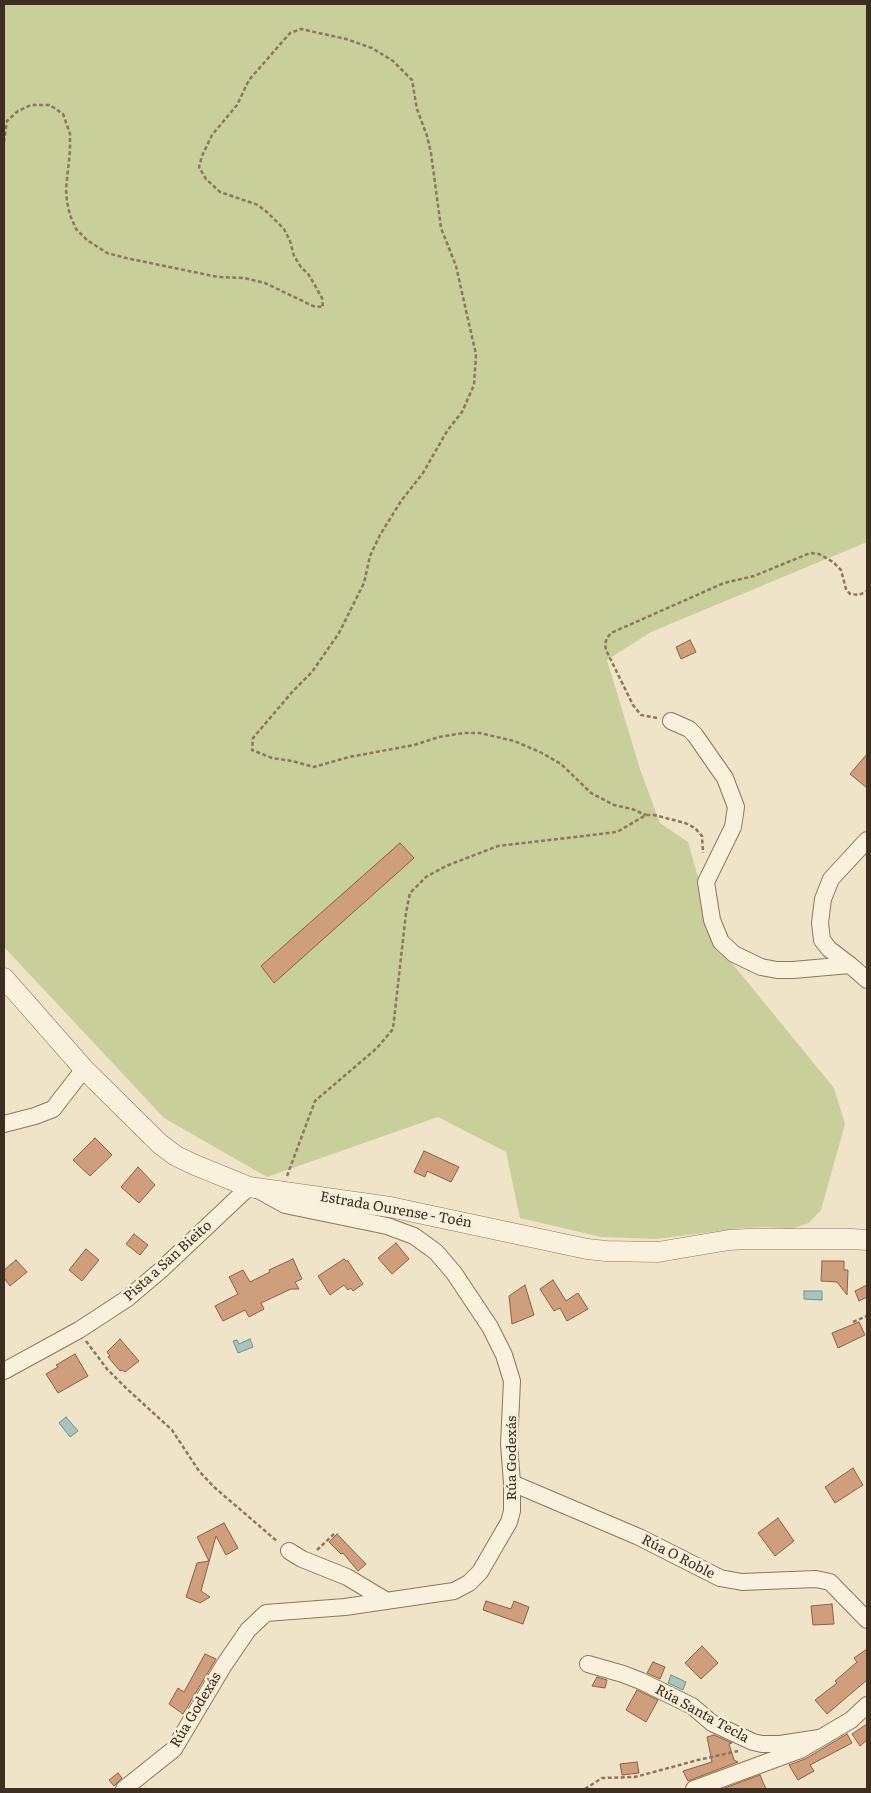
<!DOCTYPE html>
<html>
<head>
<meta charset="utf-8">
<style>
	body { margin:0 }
	#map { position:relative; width:871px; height:1793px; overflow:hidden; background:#f0e4c8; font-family:Literata,serif }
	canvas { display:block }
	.frame { position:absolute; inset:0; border:5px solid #3d2e20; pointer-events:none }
</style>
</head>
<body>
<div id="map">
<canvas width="871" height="1793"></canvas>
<div class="frame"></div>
</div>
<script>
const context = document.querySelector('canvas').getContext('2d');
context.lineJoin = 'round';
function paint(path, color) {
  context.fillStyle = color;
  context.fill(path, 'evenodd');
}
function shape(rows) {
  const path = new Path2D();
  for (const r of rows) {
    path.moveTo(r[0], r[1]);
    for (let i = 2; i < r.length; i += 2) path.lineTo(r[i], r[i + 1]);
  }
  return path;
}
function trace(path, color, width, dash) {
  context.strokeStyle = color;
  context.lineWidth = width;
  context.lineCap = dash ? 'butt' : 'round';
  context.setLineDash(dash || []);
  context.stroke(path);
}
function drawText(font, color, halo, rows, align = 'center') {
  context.font = font + ' Literata,serif';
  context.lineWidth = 5;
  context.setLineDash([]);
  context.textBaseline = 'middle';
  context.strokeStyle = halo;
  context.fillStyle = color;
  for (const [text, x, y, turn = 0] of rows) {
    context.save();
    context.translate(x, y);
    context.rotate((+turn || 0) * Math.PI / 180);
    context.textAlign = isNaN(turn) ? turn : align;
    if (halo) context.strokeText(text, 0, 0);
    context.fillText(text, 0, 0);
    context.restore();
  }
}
paint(shape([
	[4,4,867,4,867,542,651,632,607,660,640,769,660,823,688,842,718,946,834,1088,845,1124,821,1210,809,1223,791,1229,767,1227,743,1228,656,1239,601,1237,520,1218,506,1152,438,1117,267,1177,164,1118,4,947]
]), '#c9cf9b');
const water = shape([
	[804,1291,822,1291,822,1300,804,1299,804,1291],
	[250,1339,253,1347,238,1353,233,1341,237,1340,239,1344,250,1339],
	[66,1417,78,1431,70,1437,59,1423,66,1417],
	[671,1675,686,1682,683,1690,668,1683,671,1675]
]);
paint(water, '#a9c4bc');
trace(water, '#6f938a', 1);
const building = shape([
	[690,640,696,652,681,659,676,647,690,640],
	[867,754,867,788,850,774,867,754],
	[400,843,414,858,274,983,261,966,400,843],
	[95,1138,112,1155,90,1176,73,1160,95,1138],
	[424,1151,459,1167,451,1182,427,1171,425,1177,414,1172,424,1151],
	[138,1167,155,1185,139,1203,121,1187,138,1167],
	[134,1234,148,1245,140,1255,126,1244,134,1234],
	[396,1243,409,1259,392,1274,378,1258,396,1243],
	[86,1249,99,1260,82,1281,69,1270,86,1249],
	[293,1259,302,1279,295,1282,299,1289,291,1289,261,1303,264,1309,249,1317,245,1310,223,1321,215,1306,238,1294,229,1277,243,1270,250,1282,270,1272,269,1270,293,1259],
	[344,1259,346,1261,348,1261,363,1284,353,1291,351,1288,348,1290,344,1285,330,1295,318,1276,344,1259],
	[16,1260,27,1272,10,1286,4,1278,4,1270,16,1260],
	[822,1261,844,1261,844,1270,848,1270,847,1295,837,1282,821,1281,822,1261],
	[553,1280,566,1301,578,1293,588,1309,567,1321,560,1308,554,1311,540,1289,553,1280],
	[525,1285,534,1315,512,1324,509,1296,525,1285],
	[867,1285,867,1297,859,1301,855,1291,867,1285],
	[859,1322,865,1335,838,1348,832,1333,859,1322],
	[120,1339,139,1361,125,1372,122,1370,120,1371,108,1357,110,1356,107,1352,120,1339],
	[75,1354,88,1376,58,1393,46,1374,58,1367,56,1365,75,1354],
	[853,1468,863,1485,835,1503,825,1487,853,1468],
	[778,1518,794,1541,775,1556,758,1533,778,1518],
	[224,1523,238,1548,226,1555,216,1536,201,1591,210,1597,200,1603,186,1597,197,1563,209,1561,197,1537,224,1523],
	[337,1534,366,1564,358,1571,343,1553,341,1554,329,1542,337,1534],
	[486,1601,511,1609,514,1601,529,1607,523,1624,483,1610,486,1601],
	[832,1604,834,1624,813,1625,811,1606,832,1604],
	[702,1646,718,1663,701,1679,685,1663,702,1646],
	[867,1649,867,1680,827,1714,815,1700,837,1683,835,1681,857,1662,854,1658,867,1649],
	[205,1654,216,1659,183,1714,169,1704,178,1688,184,1692,205,1654],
	[653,1662,665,1667,660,1679,647,1673,653,1662],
	[597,1677,607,1680,605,1688,592,1686,597,1677],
	[637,1690,658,1700,646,1722,626,1710,637,1690],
	[867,1724,867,1740,860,1746,852,1734,867,1724],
	[847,1734,852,1743,810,1765,814,1771,798,1780,789,1765,805,1759,847,1734],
	[714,1735,732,1743,729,1744,734,1760,738,1762,688,1781,683,1771,712,1762,707,1737,714,1735],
	[637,1762,639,1773,622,1775,620,1764,637,1762],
	[118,1773,122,1778,114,1786,109,1780,118,1773],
	[760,1775,766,1789,722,1789,760,1775]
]);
paint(building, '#cf9f7d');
trace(building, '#8d5f41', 1);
const minor = shape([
	[671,721,689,729,695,735,725,778,736,807,733,827,706,882,712,920,721,942,734,954,761,967,777,970,793,970,850,965,867,980],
	[850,965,829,949,822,940,820,923,823,899,831,879,867,840],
	[4,1124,35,1116,53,1109,84,1069],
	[4,1371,79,1330,128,1298,161,1270,249,1187],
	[512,1483,639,1537,720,1578,742,1582,816,1579,830,1582,867,1620],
	[289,1551,302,1559,347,1577,387,1601],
	[588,1664,623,1674,641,1681,692,1706,712,1723,753,1742,762,1744,780,1744,819,1738],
	[124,1789,174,1749,224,1665,248,1630,266,1613,345,1607,454,1591,469,1583,480,1572,509,1522,512,1511,512,1483,509,1444,512,1381,504,1355,490,1327,454,1273,436,1252,414,1236,387,1226,285,1205,258,1190],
	[694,1789,800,1750,851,1720,867,1705]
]);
const tertiary = shape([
	[4,978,84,1069,160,1144,176,1156,195,1165,249,1187,390,1207,587,1249,606,1251,658,1252,729,1240,748,1239,851,1239,867,1240]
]);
trace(minor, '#8d765c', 18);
trace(tertiary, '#8d765c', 21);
trace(shape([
	[4,142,7,121,18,111,31,105,50,105,63,114,70,134,70,151,66,189,67,202,70,215,76,229,87,240,107,253,126,258,218,277,244,278,265,283,313,306,323,307,322,298,309,275,301,267,294,256,290,241,284,229,268,213,258,205,220,192,206,179,199,167,202,156,212,135,237,105,249,80,290,33,301,29,346,39,372,48,393,61,412,80,417,109,427,136,431,153,441,228,456,266,472,337,476,354,474,385,462,412,447,431,423,473,401,501,380,535,370,556,364,583,339,633,312,672,293,691,253,738,252,750,272,758,292,761,314,767,349,757,414,745,439,737,464,733,480,733,514,741,540,752,561,764,591,793,614,805,632,809,646,815],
	[657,718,641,715,633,705,606,650,605,644,607,638,611,633,724,583,754,576,810,553,819,554,833,562,841,570,846,589,850,594,859,595,867,591],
	[287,1176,315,1101,377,1048,393,1029,406,913,410,893,426,877,446,866,498,846,617,832,646,815,654,815,685,823,695,828,702,836,703,853],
	[853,1322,867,1316],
	[86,1341,107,1369,126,1388,172,1430,199,1471,214,1487,278,1542],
	[317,1550,335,1533],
	[585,1789,602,1778,635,1777,698,1760,738,1751]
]), '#8d765c', 2.5, [4, 2.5]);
trace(minor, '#faf1dc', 16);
trace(tertiary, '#faf1dc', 20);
drawText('14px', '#3d2e20', '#f7eed8', [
	["Estrada Ourense - Toén",396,1210,10],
	["Pista a San Bieito",168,1261,-42],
	["Rúa Godexás",512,1458,-90],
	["Rúa O Roble",678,1557,27],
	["Rúa Godexás",196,1710,-59],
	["Rúa Santa Tecla",702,1714,29]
]);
</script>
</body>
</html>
